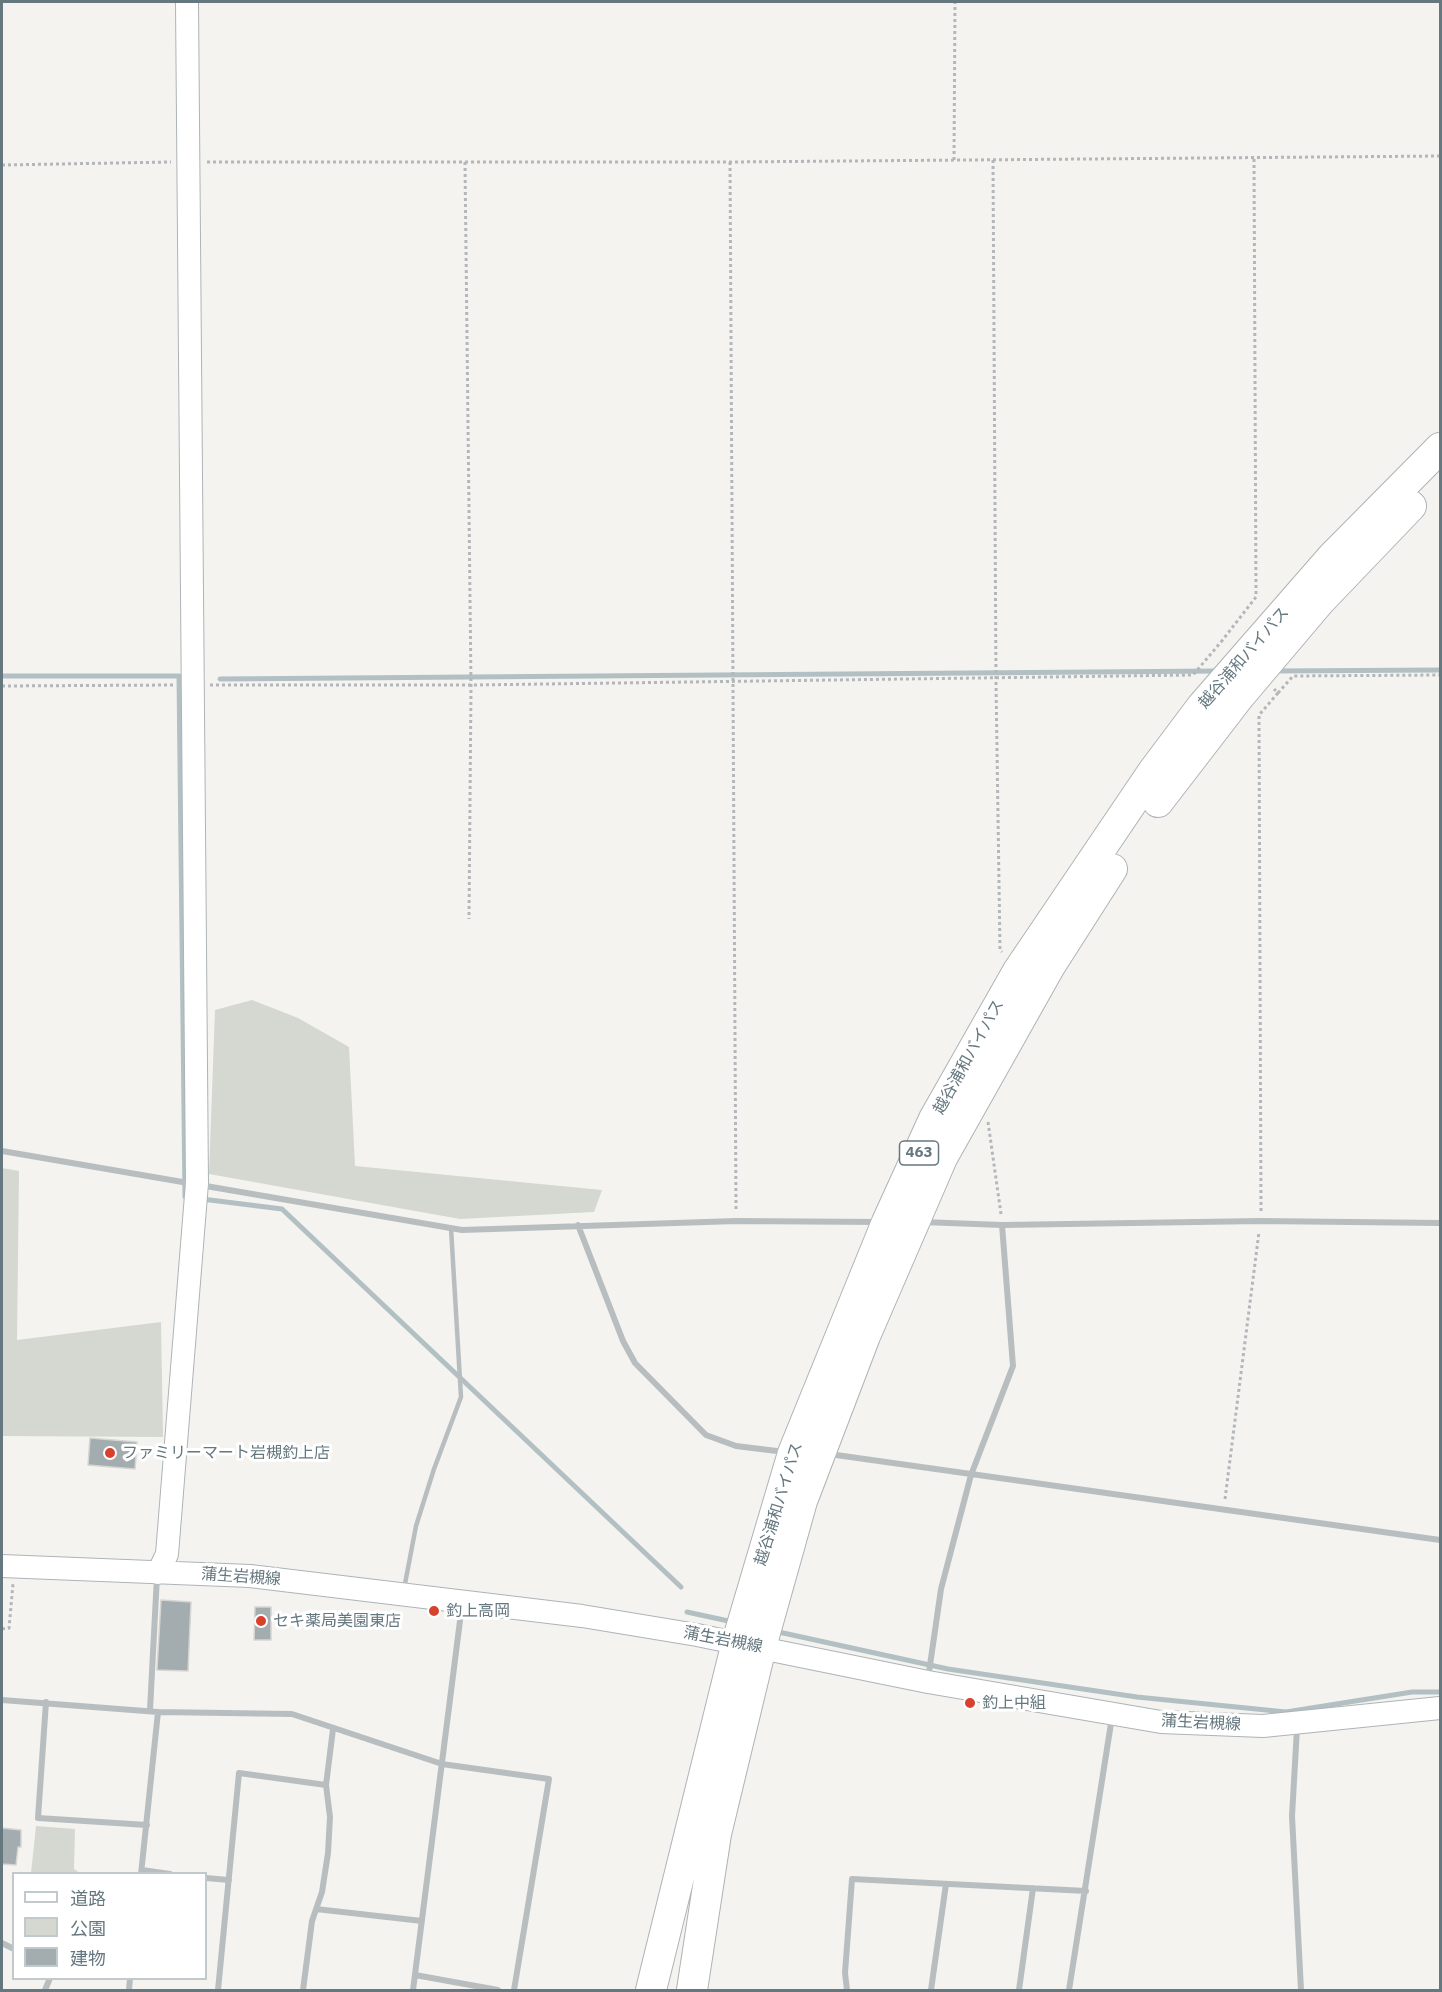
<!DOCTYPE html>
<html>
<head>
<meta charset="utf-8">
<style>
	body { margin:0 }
	#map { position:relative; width:1442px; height:1992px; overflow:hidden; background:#f4f3f0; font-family:"IBM Plex Sans","Noto Sans JP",sans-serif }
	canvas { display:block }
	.frame { position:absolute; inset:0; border:3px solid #65777f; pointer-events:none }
	.legend { position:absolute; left:12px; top:1872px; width:195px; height:108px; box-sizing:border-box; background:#fff; border:2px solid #c1c9cc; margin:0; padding:8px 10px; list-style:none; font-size:18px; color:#65777f }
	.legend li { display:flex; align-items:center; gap:12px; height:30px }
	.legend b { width:30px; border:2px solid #c1c9cc }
</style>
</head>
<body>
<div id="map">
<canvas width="1442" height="1992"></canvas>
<div class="frame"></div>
<ul class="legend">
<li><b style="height:8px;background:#fff"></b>道路</li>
<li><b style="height:16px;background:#d4d8d0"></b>公園</li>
<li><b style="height:16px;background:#a3acaf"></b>建物</li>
</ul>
</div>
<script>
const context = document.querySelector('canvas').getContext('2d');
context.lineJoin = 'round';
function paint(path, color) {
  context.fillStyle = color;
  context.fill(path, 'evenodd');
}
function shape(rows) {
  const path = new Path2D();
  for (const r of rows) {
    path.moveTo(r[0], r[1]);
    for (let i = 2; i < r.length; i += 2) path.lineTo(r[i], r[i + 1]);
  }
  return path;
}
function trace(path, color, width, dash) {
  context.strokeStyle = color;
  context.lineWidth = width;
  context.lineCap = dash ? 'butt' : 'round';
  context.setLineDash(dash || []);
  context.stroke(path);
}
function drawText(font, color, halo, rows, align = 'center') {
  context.font = font + ' "IBM Plex Sans","Noto Sans JP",sans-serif';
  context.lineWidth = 6;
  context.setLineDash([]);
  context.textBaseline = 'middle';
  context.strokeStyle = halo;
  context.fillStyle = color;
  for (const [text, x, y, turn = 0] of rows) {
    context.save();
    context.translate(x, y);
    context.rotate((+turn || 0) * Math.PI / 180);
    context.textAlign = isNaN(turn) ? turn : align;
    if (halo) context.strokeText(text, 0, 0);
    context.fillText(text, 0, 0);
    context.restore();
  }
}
paint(shape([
	[252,1000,298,1018,349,1047,355,1166,602,1190,594,1212,460,1219,209,1174,215,1010],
	[2,1168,19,1171,17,1340,161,1322,163,1437,2,1436],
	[36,1826,75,1829,74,1869,80,1873,31,1873]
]), '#d4d8d0');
trace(shape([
	[1274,671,1440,670],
	[2,676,179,676,185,1197,190,1198],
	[220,679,1217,671],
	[202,1199,282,1209,681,1587],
	[687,1612,733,1622],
	[774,1631,948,1669,1137,1697,1286,1712,1412,1692,1440,1692]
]), '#b2c0c3', 5);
const building = shape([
	[90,1438,137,1442,135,1469,88,1465,90,1438],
	[161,1600,191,1602,188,1671,157,1670,161,1600],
	[255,1607,271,1607,271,1640,254,1640,255,1607],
	[2,1828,21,1830,21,1847,18,1847,16,1865,2,1864,2,1828]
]);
paint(building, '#a3acaf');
trace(building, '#d5d5d3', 1.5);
const secondary = shape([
	[2,1566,250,1576,582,1616,697,1635,928,1682,1161,1722,1263,1726,1440,1708],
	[158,1573,167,1554,197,1183,187,2]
]);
const highway = shape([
	[1158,802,1238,698,1320,601,1411,506],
	[651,1990,737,1642,793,1453,887,1222,934,1119,1018,971,1154,770,1202,706,1332,557,1440,448],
	[692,1990,716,1834,761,1647,802,1501,865,1336,942,1158,1050,966,1112,869]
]);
trace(secondary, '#adb4b7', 24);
trace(highway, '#aeb3b5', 32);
trace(shape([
	[954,160,955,2],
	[993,160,996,683,1000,950,1002,952],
	[207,162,730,162,1440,156],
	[465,162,471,685,469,919],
	[730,162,736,1211],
	[2,165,171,162],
	[1221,642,1256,597,1254,158],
	[210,685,471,685,1193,675,1221,642],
	[2,686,174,685],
	[1278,693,1293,676,1440,675],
	[988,1122,1001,1214],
	[1261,1211,1259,715,1278,693,1274,689],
	[1225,1499,1259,1232],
	[2,1629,9,1628,13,1584]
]), '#b3b7b9', 3, [3, 3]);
trace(shape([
	[404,1589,416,1526,434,1469,461,1397,451,1228]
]), '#b8bec0', 4.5);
trace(shape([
	[2,1151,462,1230,736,1221,879,1222],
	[922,1222,1002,1225,1261,1221,1440,1223],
	[578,1225,623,1341,635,1363,706,1435,736,1446,785,1452],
	[829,1454,1440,1540],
	[928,1679,941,1589,971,1475,1013,1366,1002,1225],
	[2,1700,158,1712,292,1714,442,1764,549,1779,514,1990],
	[46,1702,38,1818,147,1825],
	[150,1710,157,1576],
	[1297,1728,1292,1816,1301,1990],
	[142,1870,170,1874],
	[141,1874,158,1712],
	[206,1878,229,1880],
	[316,1909,422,1921],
	[2,1943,14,1949],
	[415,1975,498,1990],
	[45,1990,50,1978],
	[129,1990,130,1978],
	[218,1990,239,1773,326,1785],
	[303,1990,312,1921,322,1892,328,1853,330,1817,326,1785,333,1729],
	[413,1990,462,1605],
	[847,1990,845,1973,852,1879,1086,1891],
	[931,1990,946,1884],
	[1019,1990,1033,1888],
	[1069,1990,1112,1717]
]), '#b8bec0', 6);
trace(secondary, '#fff', 22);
trace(highway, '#fff', 30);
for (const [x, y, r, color] of [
	[110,1453,6,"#d7412d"],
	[434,1611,6,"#d7412d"],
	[261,1621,6,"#d7412d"],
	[970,1703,6,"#d7412d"]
]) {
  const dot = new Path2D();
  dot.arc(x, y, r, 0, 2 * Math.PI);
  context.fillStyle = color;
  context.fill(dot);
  trace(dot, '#fff', 2);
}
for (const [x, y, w] of [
	[919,1153,39]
]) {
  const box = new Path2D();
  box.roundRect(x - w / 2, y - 12, w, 24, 4.5);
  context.fillStyle = '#fff';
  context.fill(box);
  trace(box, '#65777f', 1.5);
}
drawText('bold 15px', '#65777f', null, [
	["463",919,1153]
]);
drawText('16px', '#65777f', '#fff', [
	["越谷浦和バイパス",1244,658,-49],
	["越谷浦和バイパス",969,1057,-61],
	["越谷浦和バイパス",779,1504,-73],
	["蒲生岩槻線",241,1577,4],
	["蒲生岩槻線",723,1640,11],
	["蒲生岩槻線",1201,1723,3]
]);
drawText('16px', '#65777f', '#fff', [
	["ファミリーマート岩槻釣上店",122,1453],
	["釣上高岡",446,1611],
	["セキ薬局美園東店",273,1621],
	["釣上中組",982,1703]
], 'left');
</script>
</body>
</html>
